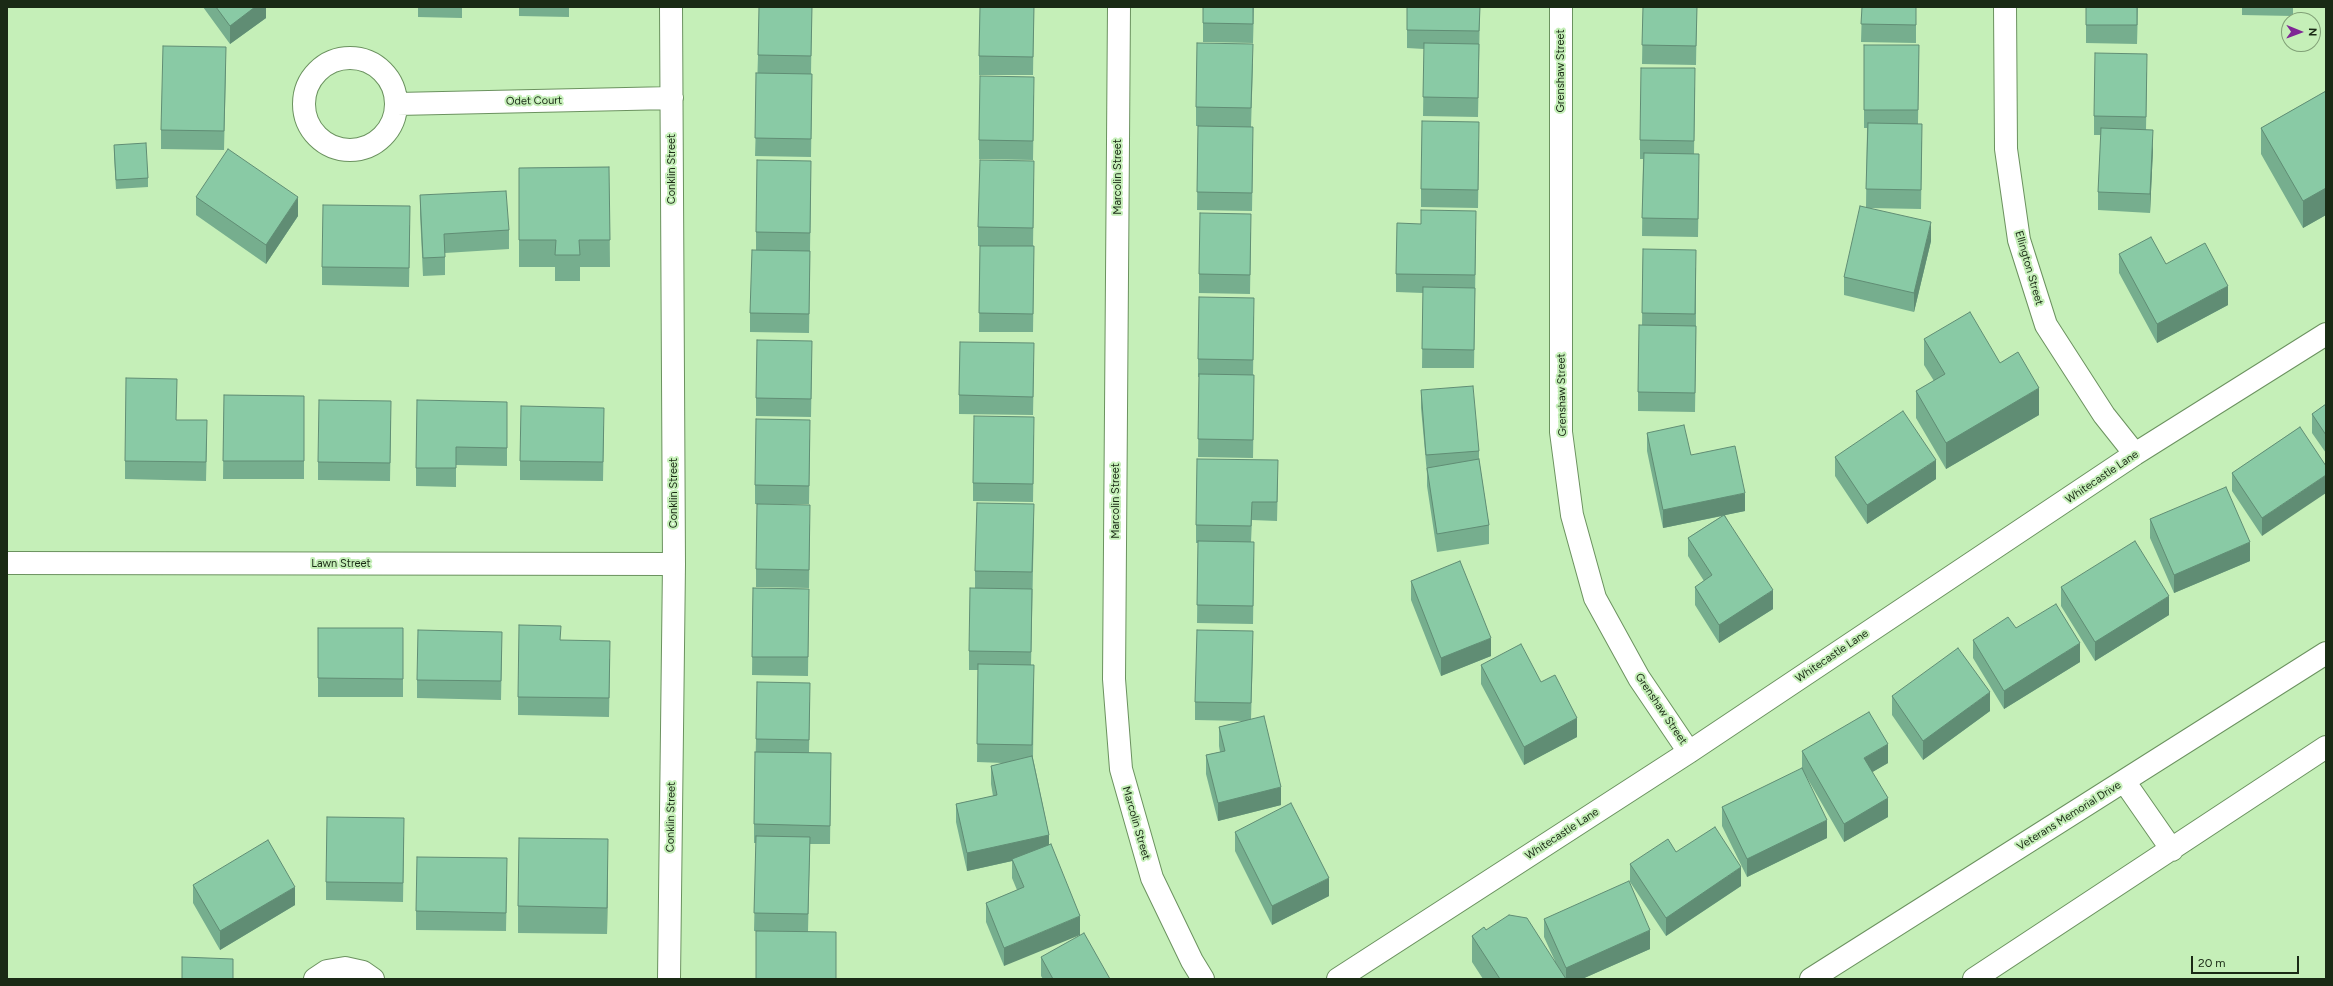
<!DOCTYPE html>
<html>
<head>
<meta charset="utf-8">
<style>
	body { margin:0 }
	#map { position:relative; width:2333px; height:986px; overflow:hidden; background:#c5efb8; font-family:Figtree,sans-serif }
	canvas { display:block }
	.frame { position:absolute; inset:0; border:8px solid #1a2a15; pointer-events:none }
	.north { position:absolute; left:2281px; top:12px; width:40px; height:40px; box-sizing:border-box; background:#c5efb8; border:1px solid #81a077; border-radius:50%; rotate:91deg; font-size:11px; font-weight:700; line-height:16px; text-align:center; color:#1a2a15 }
	.north::after { content:''; display:block; margin:auto; width:14px; height:18px; background:#7f2795; clip-path:polygon(50% 0,100% 100%,50% 72%,0 100%) }
	.scale { position:absolute; left:2191px; top:956px; width:108px; height:18px; box-sizing:border-box; border:2px solid #1a2a15; border-top:0; padding-left:5px; font-size:12px; line-height:14px; white-space:nowrap; color:#1a2a15; -webkit-text-stroke:3px #c5efb8; paint-order:stroke }
</style>
</head>
<body>
<div id="map">
<canvas width="2333" height="986"></canvas>
<div class="frame"></div>
<div class="north">N</div>
<div class="scale">20 m</div>
</div>
<script>
const context = document.querySelector('canvas').getContext('2d');
context.lineJoin = 'round';
function shape(rows) {
  const path = new Path2D();
  for (const r of rows) {
    if (r.length === 3) {
      path.moveTo(r[0] + r[2], r[1]);
      path.arc(r[0], r[1], r[2], 0, 2 * Math.PI);
      continue;
    }
    path.moveTo(r[0], r[1]);
    for (let i = 2; i < r.length; i += 2) path.lineTo(r[i], r[i + 1]);
  }
  return path;
}
function trace(path, color, width, dash) {
  context.strokeStyle = color;
  context.lineWidth = width;
  context.lineCap = dash ? 'butt' : 'round';
  context.setLineDash(dash || []);
  context.stroke(path);
}
function paint(path, color) {
  context.fillStyle = color;
  context.fill(path, 'evenodd');
}
function drawText(font, color, halo, rows, align = 'center') {
  context.font = font + ' Figtree,sans-serif';
  context.lineWidth = 4;
  context.setLineDash([]);
  context.textBaseline = 'middle';
  context.strokeStyle = halo;
  context.fillStyle = color;
  for (const [text, x, y, turn = 0] of rows) {
    context.save();
    context.translate(x, y);
    context.rotate((+turn || 0) * Math.PI / 180);
    context.textAlign = isNaN(turn) ? turn : align;
    if (halo) context.strokeText(text, 0, 0);
    context.fillText(text, 0, 0);
    context.restore();
  }
}
const minor = shape([
	[1119,7,1114,679,1121,769,1152,878,1192,961,1203,979],
	[1561,7,1561,432,1572,515,1595,598,1639,678,1689,752],
	[2005,7,2006,149,2019,240,2046,325,2104,415,2135,454],
	[350,104,46],
	[397,104,672,98],
	[7,563,674,564],
	[315,979,327,971,345,968,363,972,373,979],
	[669,979,674,564,671,7],
	[1338,979,1689,752,2135,454,2326,334]
]);
const secondary = shape([
	[2124,781,2172,850],
	[1811,979,2326,653],
	[1974,979,2326,747]
]);
trace(minor, '#6b925f', 24);
trace(secondary, '#6b925f', 24);
trace(minor, '#fff', 22);
trace(secondary, '#fff', 22);
paint(shape([
	[203,7,266,7,266,18,230,44],
	[418,7,462,7,462,18,418,17],
	[519,7,569,7,569,17,519,16],
	[812,7,811,74,812,93,811,157,755,156,758,55],
	[1034,7,1033,75,979,75,979,56],
	[1203,7,1254,7,1253,43,1203,42],
	[1407,7,1480,7,1478,117,1423,116,1424,49,1407,48],
	[1643,7,1697,7,1696,65,1642,64],
	[1862,7,1916,7,1916,43,1861,42],
	[2086,7,2138,7,2137,44,2086,43],
	[2242,7,2293,7,2293,16,2242,15],
	[1864,45,1919,45,1918,124,1922,143,1921,209,1868,208,1931,241,1914,312,1844,295,1844,277,1866,207,1867,128,1864,128],
	[1253,63,1251,127,1253,145,1252,211,1197,210,1198,126,1196,126,1196,107],
	[226,66,224,150,161,149,161,130],
	[2147,72,2146,130,2153,149,2150,213,2098,210,2098,192,2101,135,2094,135,2094,116],
	[1695,87,1694,154,1699,173,1698,237,1642,236,1643,159,1640,159,1640,140],
	[2326,91,2326,215,2303,228,2261,154,2261,128],
	[1034,95,1033,160,979,159,979,140],
	[1479,141,1478,208,1421,207,1421,189],
	[114,145,148,178,148,187,116,189,114,155],
	[609,167,610,267,580,267,580,281,555,281,555,267,519,267,519,168],
	[1034,179,1033,246,1034,265,1033,332,979,332,980,246,978,246,978,227],
	[811,180,810,251,810,269,809,333,750,332,750,313,756,250,756,232],
	[420,195,509,230,509,249,445,253,445,275,423,276,420,214],
	[196,197,298,216,266,264,196,215],
	[410,225,409,287,322,285,322,267],
	[1476,229,1474,368,1422,368,1423,293,1396,292,1396,274],
	[1251,232,1250,294,1199,293,1199,274],
	[1643,249,1696,268,1696,344,1695,412,1638,411,1638,392,1642,325],
	[2119,254,2166,264,2228,305,2157,343,2119,273],
	[1254,316,1253,375,1254,394,1253,458,1198,457,1199,377,1198,377,1198,359],
	[1924,339,2000,363,2039,415,1946,469,1916,418,1916,391,1934,381,1924,365],
	[812,360,811,417,756,416,756,398],
	[1034,362,1033,415,959,414,959,395],
	[1421,390,1479,451,1479,460,1489,525,1489,544,1437,552,1427,486,1427,474,1421,408],
	[224,395,304,396,304,479,223,479],
	[2326,404,2326,453,2312,433,2312,414],
	[391,420,390,481,318,480,318,462],
	[507,420,507,466,456,465,456,487,416,486,416,468],
	[604,426,603,481,520,480,520,461],
	[2300,427,2262,536,2232,491,2232,473],
	[1647,433,1691,455,1745,511,1725,515,1773,609,1719,643,1695,605,1695,587,1704,581,1688,556,1688,538,1722,516,1663,528,1647,451],
	[1034,435,1033,502,973,501,973,483],
	[207,439,206,481,125,479,125,461],
	[810,439,809,504,755,504,755,485],
	[1835,457,1936,479,1867,524,1835,476],
	[1278,479,1277,521,1252,520,1251,542,1254,561,1253,624,1197,623,1198,543,1196,543,1196,525],
	[2150,519,2250,561,2174,593,2150,538],
	[1034,522,1031,665,1034,683,1033,758,1049,835,1004,966,986,922,986,903,1017,890,1012,878,1012,861,967,871,956,822,956,804,993,796,991,784,991,766,1003,763,977,762,978,670,969,670,969,651,975,588,975,571],
	[810,524,809,588,756,587,756,569],
	[1411,581,1491,656,1441,676,1411,600],
	[2061,587,2169,615,2095,661,2061,606],
	[753,588,809,589,808,676,752,675],
	[318,628,403,628,403,697,318,697],
	[2016,628,2080,662,2004,709,1973,658,1973,640],
	[561,640,610,659,609,717,518,715,518,697],
	[1253,649,1251,719,1281,805,1218,821,1206,774,1206,755,1220,752,1219,746,1219,727,1244,721,1195,720,1195,702],
	[502,650,501,700,417,698,417,680],
	[1481,665,1541,682,1577,737,1524,765,1481,684],
	[1892,696,1990,711,1923,760,1892,715],
	[810,702,809,752,831,771,830,844,810,844,808,932,754,931,756,843,754,843,754,824,756,739],
	[1802,751,1888,763,1872,772,1888,817,1844,842,1806,776,1827,838,1747,877,1722,826,1722,807,1802,769],
	[1235,832,1329,896,1272,925,1235,851],
	[404,837,403,902,326,900,326,882],
	[1676,852,1741,886,1666,936,1630,882,1630,864],
	[608,866,607,934,518,933,518,906],
	[507,877,506,931,416,930,416,911],
	[193,885,295,905,220,950,193,903],
	[1544,919,1650,949,1582,979,1483,979,1472,962,1472,936,1486,930,1555,961,1544,937],
	[1041,957,1110,979,1043,979,1041,976]
]), '#76ae8e');
paint(shape([
	[255,7,266,7,266,18,230,44,230,26],
	[2153,130,2153,149,2150,213,2150,194],
	[2326,188,2326,215,2303,228,2303,201],
	[298,197,298,216,266,264,266,245],
	[1931,222,1931,241,1914,312,1914,293],
	[2228,286,2228,305,2157,343,2157,324],
	[2039,388,2039,415,1946,469,1946,443],
	[1936,460,1936,479,1867,524,1867,505],
	[2326,475,2326,493,2262,536,2262,518],
	[1745,493,1745,511,1663,528,1663,510],
	[2250,542,2250,561,2174,593,2174,575],
	[1773,590,1773,609,1719,643,1719,625],
	[2169,596,2169,615,2095,661,2095,642],
	[1491,638,1491,656,1441,676,1441,658],
	[2080,643,2080,662,2004,709,2004,691],
	[1990,692,1990,711,1923,760,1923,741],
	[1577,718,1577,737,1524,765,1524,747],
	[1888,744,1888,763,1864,777,1864,758],
	[1281,787,1281,805,1218,821,1218,803],
	[1888,798,1888,817,1844,842,1844,824],
	[1827,820,1827,838,1747,877,1747,859],
	[1049,835,1049,853,1012,859,1012,861,967,871,967,853],
	[608,839,608,866,607,934,607,908],
	[1741,867,1741,886,1666,936,1666,918],
	[1329,878,1329,896,1272,925,1272,906],
	[295,887,295,905,220,950,220,931],
	[1080,916,1080,935,1004,966,1004,948],
	[1650,930,1650,949,1582,979,1566,979,1566,968]
]), '#608d74');
const building = shape([
	[216,7,255,7,230,26,216,7],
	[759,7,812,7,811,56,758,55,759,7],
	[980,7,1034,7,1033,57,979,56,980,7],
	[1203,7,1253,7,1253,24,1203,23,1203,7],
	[1407,7,1480,7,1479,31,1407,30,1407,7],
	[1643,7,1697,7,1696,46,1642,45,1643,7],
	[1862,7,1916,7,1916,25,1861,24,1862,7],
	[2086,7,2137,7,2137,25,2086,25,2086,7],
	[1197,43,1253,44,1251,108,1196,107,1197,43],
	[1424,43,1479,44,1478,98,1423,97,1424,43],
	[1864,45,1919,45,1918,110,1864,110,1864,45],
	[163,46,226,47,224,131,161,130,163,46],
	[2095,53,2147,54,2146,117,2094,116,2095,53],
	[1641,68,1695,68,1694,141,1640,140,1641,68],
	[756,73,812,74,811,139,755,138,756,73],
	[980,76,1034,77,1033,141,979,140,980,76],
	[2326,91,2326,188,2303,201,2261,128,2326,91],
	[1422,121,1479,122,1478,190,1421,189,1422,121],
	[1868,123,1922,124,1921,190,1866,189,1868,123],
	[1198,126,1253,127,1252,193,1197,192,1198,126],
	[2101,128,2153,130,2150,194,2098,192,2101,128],
	[146,143,148,178,116,180,114,145,146,143],
	[228,149,298,197,266,245,196,197,228,149],
	[1644,153,1699,154,1698,219,1642,218,1644,153],
	[757,160,811,161,810,233,756,232,757,160],
	[980,160,1034,161,1033,228,978,227,980,160],
	[609,167,610,240,579,240,580,255,555,255,556,240,519,240,519,168,609,167],
	[506,191,509,230,444,234,445,257,423,258,420,195,506,191],
	[323,205,410,206,409,268,322,267,323,205],
	[1860,206,1931,222,1914,293,1844,277,1860,206],
	[1421,210,1476,211,1475,275,1396,274,1397,223,1421,224,1421,210],
	[1200,213,1251,214,1250,275,1199,274,1200,213],
	[2151,237,2166,264,2205,243,2228,286,2157,324,2119,254,2151,237],
	[980,246,1034,246,1033,314,979,313,980,246],
	[1643,249,1696,250,1695,314,1642,313,1643,249],
	[752,250,810,251,809,314,750,313,752,250],
	[1423,287,1475,288,1474,350,1422,349,1423,287],
	[1199,297,1254,298,1253,360,1198,359,1199,297],
	[1970,312,2000,363,2018,352,2039,388,1946,443,1916,391,1945,374,1924,339,1970,312],
	[1639,325,1696,326,1695,393,1638,392,1639,325],
	[757,340,812,341,811,399,756,398,757,340],
	[960,342,1034,343,1033,397,959,395,960,342],
	[1199,374,1254,375,1253,440,1198,439,1199,374],
	[126,378,177,379,176,420,207,420,206,462,125,461,126,378],
	[1473,386,1479,451,1426,455,1421,390,1473,386],
	[224,395,304,396,304,461,223,461,224,395],
	[319,400,391,401,390,463,318,462,319,400],
	[417,400,507,402,507,448,456,447,456,468,416,468,417,400],
	[2326,404,2326,435,2312,414,2326,404],
	[521,406,604,408,603,462,520,461,521,406],
	[1903,411,1936,460,1867,505,1835,457,1903,411],
	[974,416,1034,417,1033,484,973,483,974,416],
	[756,419,810,420,809,486,755,485,756,419],
	[1684,425,1691,455,1735,446,1745,493,1663,510,1647,433,1684,425],
	[2300,427,2326,466,2326,475,2262,518,2232,473,2300,427],
	[1197,459,1278,460,1277,502,1252,502,1251,526,1196,525,1197,459],
	[1479,459,1489,525,1437,534,1427,468,1479,459],
	[2226,487,2250,542,2174,575,2150,519,2226,487],
	[977,503,1034,504,1032,572,975,571,977,503],
	[757,504,810,505,809,570,756,569,757,504],
	[1724,515,1773,590,1719,625,1695,587,1712,575,1688,538,1724,515],
	[1198,541,1254,542,1253,606,1197,605,1198,541],
	[2135,541,2169,596,2095,642,2061,587,2135,541],
	[1460,561,1491,638,1441,658,1411,581,1460,561],
	[753,588,809,589,808,657,752,657,753,588],
	[970,588,1032,589,1031,652,969,651,970,588],
	[2056,604,2080,643,2004,691,1973,640,2008,617,2016,628,2056,604],
	[519,625,561,626,560,640,610,641,609,698,518,697,519,625],
	[318,628,403,628,403,679,318,678,318,628],
	[418,630,502,632,501,681,417,680,418,630],
	[1197,630,1253,631,1251,703,1195,702,1197,630],
	[1521,644,1541,682,1555,675,1577,718,1524,747,1481,665,1521,644],
	[1958,648,1990,692,1923,741,1892,696,1958,648],
	[978,664,1034,665,1032,745,977,744,978,664],
	[757,682,810,683,809,740,756,739,757,682],
	[1869,712,1888,744,1864,758,1888,798,1844,824,1802,751,1869,712],
	[1264,716,1281,787,1218,803,1206,755,1225,751,1219,727,1264,716],
	[755,752,831,753,830,826,754,824,755,752],
	[1032,756,1049,835,967,853,956,804,997,795,991,766,1032,756],
	[1802,768,1827,820,1747,859,1722,807,1802,768],
	[1291,803,1329,878,1272,906,1235,832,1291,803],
	[327,817,404,818,403,883,326,882,327,817],
	[1715,827,1741,867,1666,918,1630,864,1668,839,1676,852,1715,827],
	[756,836,810,837,808,914,754,913,756,836],
	[519,838,608,839,607,908,518,906,519,838],
	[268,840,295,887,220,931,193,885,268,840],
	[1051,844,1080,916,1004,948,986,903,1024,887,1012,859,1051,844],
	[417,857,507,858,506,913,416,911,417,857],
	[1629,881,1650,930,1566,968,1544,919,1629,881],
	[1509,915,1527,918,1566,979,1500,979,1472,936,1484,927,1486,930,1509,915],
	[756,931,836,932,836,979,756,979,756,931],
	[1084,933,1110,979,1053,979,1041,957,1084,933],
	[182,957,233,959,233,979,182,979,182,957]
]);
paint(building, '#89caa5');
trace(building, '#608d74', 1);
drawText('11px', '#1a2a15', '#c5efb8', [
	["Grenshaw Street",1561,71,-90],
	["Odet Court",534,101,-1],
	["Conklin Street",672,169,-90],
	["Marcolin Street",1118,177,-90],
	["Ellington Street",2029,268,74],
	["Grenshaw Street",1562,395,-91],
	["Whitecastle Lane",2102,477,-34],
	["Conklin Street",674,493,-90],
	["Marcolin Street",1116,501,-90],
	["Lawn Street",341,564],
	["Whitecastle Lane",1832,656,-34],
	["Grenshaw Street",1661,709,56],
	["Veterans Memorial Drive",2069,816,-32],
	["Conklin Street",671,817,-89],
	["Marcolin Street",1136,823,74],
	["Whitecastle Lane",1562,834,-33]
]);
</script>
</body>
</html>
